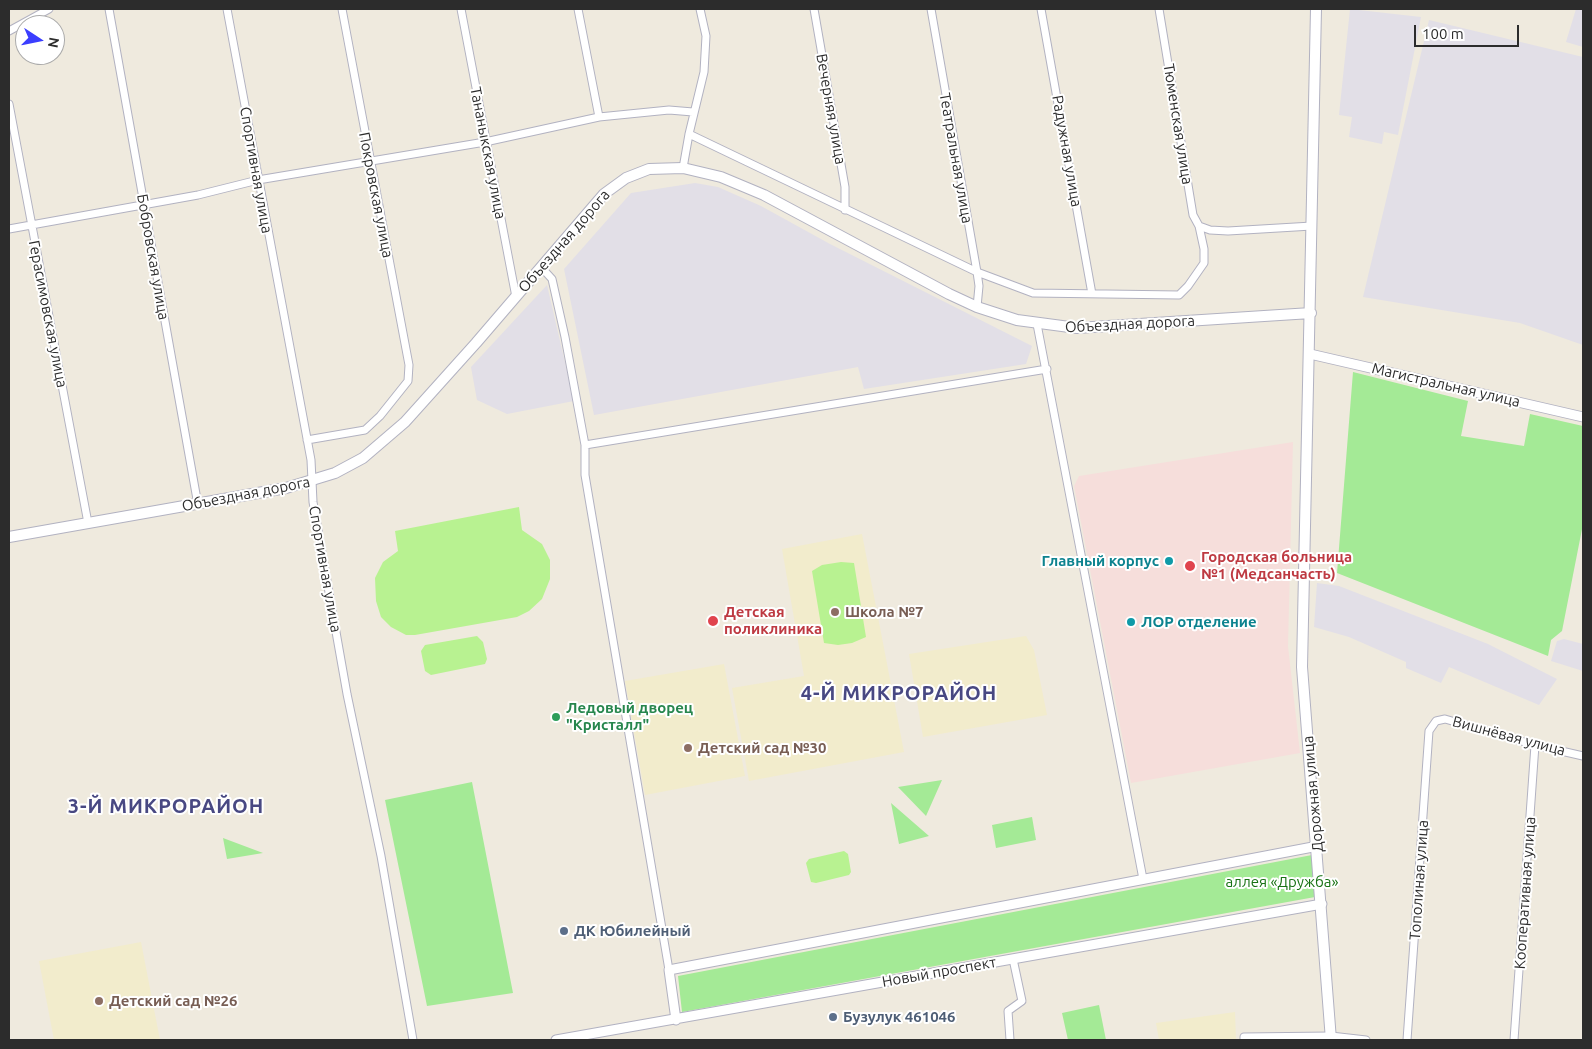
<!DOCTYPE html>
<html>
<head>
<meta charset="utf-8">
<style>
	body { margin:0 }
	#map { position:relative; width:1592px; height:1049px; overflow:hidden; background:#efeade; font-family:Ubuntu,sans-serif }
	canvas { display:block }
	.frame { position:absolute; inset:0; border:10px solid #2c2c2c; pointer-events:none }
	.north { position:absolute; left:15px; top:15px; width:50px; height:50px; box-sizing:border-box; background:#fff; border:1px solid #ababab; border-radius:50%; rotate:101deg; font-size:14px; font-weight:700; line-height:20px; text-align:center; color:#2c2c2c }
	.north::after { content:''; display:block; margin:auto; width:18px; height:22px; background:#3b3eff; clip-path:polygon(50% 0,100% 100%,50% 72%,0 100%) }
	.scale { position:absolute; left:1414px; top:25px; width:105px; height:22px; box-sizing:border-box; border:2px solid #2c2c2c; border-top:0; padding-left:6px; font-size:15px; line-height:18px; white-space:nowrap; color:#2c2c2c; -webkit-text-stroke:4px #fff; paint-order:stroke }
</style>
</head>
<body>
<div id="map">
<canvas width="1592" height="1049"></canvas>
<div class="frame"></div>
<div class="north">N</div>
<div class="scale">100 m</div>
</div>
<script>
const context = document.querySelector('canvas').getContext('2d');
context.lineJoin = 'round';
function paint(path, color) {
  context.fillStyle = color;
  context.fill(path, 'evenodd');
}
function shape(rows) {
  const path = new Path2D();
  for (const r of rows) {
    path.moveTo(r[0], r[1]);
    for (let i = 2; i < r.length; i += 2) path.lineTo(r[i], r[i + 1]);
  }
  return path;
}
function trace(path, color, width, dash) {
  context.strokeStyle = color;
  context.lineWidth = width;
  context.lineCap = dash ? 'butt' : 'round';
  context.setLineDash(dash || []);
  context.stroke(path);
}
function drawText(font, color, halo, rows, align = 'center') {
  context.font = font + ' Ubuntu,sans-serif';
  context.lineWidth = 4;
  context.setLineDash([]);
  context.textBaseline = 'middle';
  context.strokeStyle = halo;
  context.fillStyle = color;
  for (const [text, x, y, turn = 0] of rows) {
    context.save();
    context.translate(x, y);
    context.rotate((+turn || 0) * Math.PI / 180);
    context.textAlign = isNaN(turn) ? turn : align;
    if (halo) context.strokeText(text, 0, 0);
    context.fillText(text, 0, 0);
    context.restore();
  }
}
paint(shape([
	[1350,9,1421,17,1398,135,1384,132,1382,144,1349,137,1352,117,1339,115],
	[1576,9,1583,9,1583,47,1566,42],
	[1429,20,1583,57,1583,345,1520,323,1363,297],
	[695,183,718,187,761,206,830,244,1032,346,1026,364,864,389,858,367,594,415,564,269,631,193],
	[547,285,574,401,507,414,477,400,471,367],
	[1317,583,1339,586,1488,644,1557,679,1539,705,1449,667,1441,683,1406,668,1406,662,1349,637,1314,627],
	[1564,639,1583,644,1583,671,1551,661,1557,641]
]), '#e2dfe7');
paint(shape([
	[862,534,904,752,749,781,732,688,804,676,782,549],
	[1026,636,1034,650,1047,715,923,737,909,654],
	[724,664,745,776,645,795,625,681],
	[141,942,160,1040,54,1040,39,961],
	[1235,1012,1236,1040,1159,1040,1156,1023]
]), '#f2eccc');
paint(shape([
	[1293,442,1288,646,1300,753,1131,783,1074,486,1079,476]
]), '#f6dedb');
paint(shape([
	[1353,372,1468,401,1461,436,1524,446,1530,414,1583,426,1583,524,1562,631,1551,640,1548,656,1337,573],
	[942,780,926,816,898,787],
	[472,782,513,993,427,1006,385,800],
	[891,803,929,836,899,844],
	[1032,817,1036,840,996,848,992,825],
	[223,838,263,853,227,859],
	[1312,855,1315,897,682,1012,678,976],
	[1099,1005,1106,1040,1068,1040,1062,1013]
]), '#a4ea96');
paint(shape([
	[519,507,522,530,542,544,550,560,550,579,542,599,529,611,517,617,415,635,406,635,391,627,381,617,376,601,375,578,383,562,398,551,395,531],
	[841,562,854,563,866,637,852,643,838,645,824,643,812,571,822,565],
	[477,636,483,642,487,659,485,664,431,675,425,671,421,651,425,645],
	[844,851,848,854,851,872,849,875,816,883,811,882,806,863,809,859]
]), '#b8f291');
const minor = shape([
	[109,9,198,505],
	[227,9,311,460,313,502,347,694,381,856,413,1040],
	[461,9,516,297],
	[578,9,599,117],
	[814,9,845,187,845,210],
	[931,9,977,272,979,286,977,307],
	[1041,9,1092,294],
	[1159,9,1193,215,1199,226,1210,230,1228,231,1312,226],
	[9,31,49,9],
	[9,104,88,523],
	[689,134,977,272,1033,293,1179,295,1188,286,1204,263,1204,249,1199,226],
	[683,168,689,134,704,72,706,36,700,9],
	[9,229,198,195,258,180,485,142,599,117,669,110,693,112],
	[541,267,552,279,565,337,585,445,585,475,669,970],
	[1037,324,1143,879],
	[307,440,365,430,380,416,408,381,409,365,342,9],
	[585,445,1047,369],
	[1010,1040,1008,1011,1022,1001,1013,959],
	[1244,1040,1244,1037,1331,1036,1366,1040],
	[1407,1040,1429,731,1436,721,1445,719,1535,745,1583,756],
	[1514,1040,1535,745]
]);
const tertiary = shape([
	[1310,354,1583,417],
	[676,1020,669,970,1318,846],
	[556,1040,1322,904]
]);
const secondary = shape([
	[1316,9,1302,667,1331,1040],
	[9,537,286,488,335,473,363,458,405,422,476,343,604,194,626,178,649,169,683,168,721,177,764,195,949,294,977,307,1017,320,1077,328,1311,313]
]);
trace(minor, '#b2b2c1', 9);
trace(tertiary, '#b2b2c1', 11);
trace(secondary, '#b2b2c1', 12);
trace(minor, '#fff', 7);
trace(tertiary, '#fff', 9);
trace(secondary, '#fff', 10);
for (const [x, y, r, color] of [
	[1169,561,5,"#0f9aa8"],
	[1190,566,6,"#e0444e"],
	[835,612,5,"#8d6e63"],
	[713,621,6,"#e0444e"],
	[1131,622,5,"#0f9aa8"],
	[556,717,5,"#2e9e5b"],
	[688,748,5,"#8d6e63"],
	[564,931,5,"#5c6f8a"],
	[99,1001,5,"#8d6e63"],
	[833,1017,5,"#5c6f8a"]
]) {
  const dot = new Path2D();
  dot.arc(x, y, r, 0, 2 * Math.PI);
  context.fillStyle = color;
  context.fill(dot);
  trace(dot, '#fff', 2);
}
drawText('15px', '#2c2c2c', '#fff', [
	["Вечерняя улица",831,109,80],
	["Тюменская улица",1178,124,81],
	["Радужная улица",1067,151,80],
	["Тананыкская улица",488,153,79],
	["Театральная улица",956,158,80],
	["Спортивная улица",256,170,80],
	["Покровская улица",376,195,79],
	["Объездная дорога",564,241,-49],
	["Бобровская улица",153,257,80],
	["Герасимовская улица",48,314,79],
	["Объездная дорога",1130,324,-3],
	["Магистральная улица",1446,385,13],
	["Объездная дорога",246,494,-11],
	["Спортивная улица",325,569,80],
	["Вишнёвая улица",1509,736,15],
	["Дорожная улица",1313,794,-95],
	["Тополиная улица",1419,880,-86],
	["Кооперативная улица",1525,893,-86],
	["Новый проспект",939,972,-10]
]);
drawText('bold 15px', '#be3a42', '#fff', [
	["Городская больница",1201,557],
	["№1 (Медсанчасть)",1201,574],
	["Детская",724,612],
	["поликлиника",724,629]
], 'left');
drawText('bold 15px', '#0d838f', '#fff', [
	["Главный корпус",1159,561],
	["ЛОР отделение",1141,622,"left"]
], 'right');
drawText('bold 15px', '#785e54', '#fff', [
	["Школа №7",845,612],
	["Детский сад №30",698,748],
	["Детский сад №26",109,1001]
], 'left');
drawText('bold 15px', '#27864d', '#fff', [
	["Ледовый дворец",566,708],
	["\"Кристалл\"",566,725]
], 'left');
drawText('15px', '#187214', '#fff', [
	["аллея «Дружба»",1282,882]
]);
drawText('bold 15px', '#4e5e75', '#fff', [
	["ДК Юбилейный",574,931],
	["Бузулук 461046",843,1017]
], 'left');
context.letterSpacing = '1px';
drawText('bold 20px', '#484882', '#fff', [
	["4-Й МИКРОРАЙОН",899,693],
	["3-Й МИКРОРАЙОН",166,806]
]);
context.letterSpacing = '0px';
</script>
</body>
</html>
